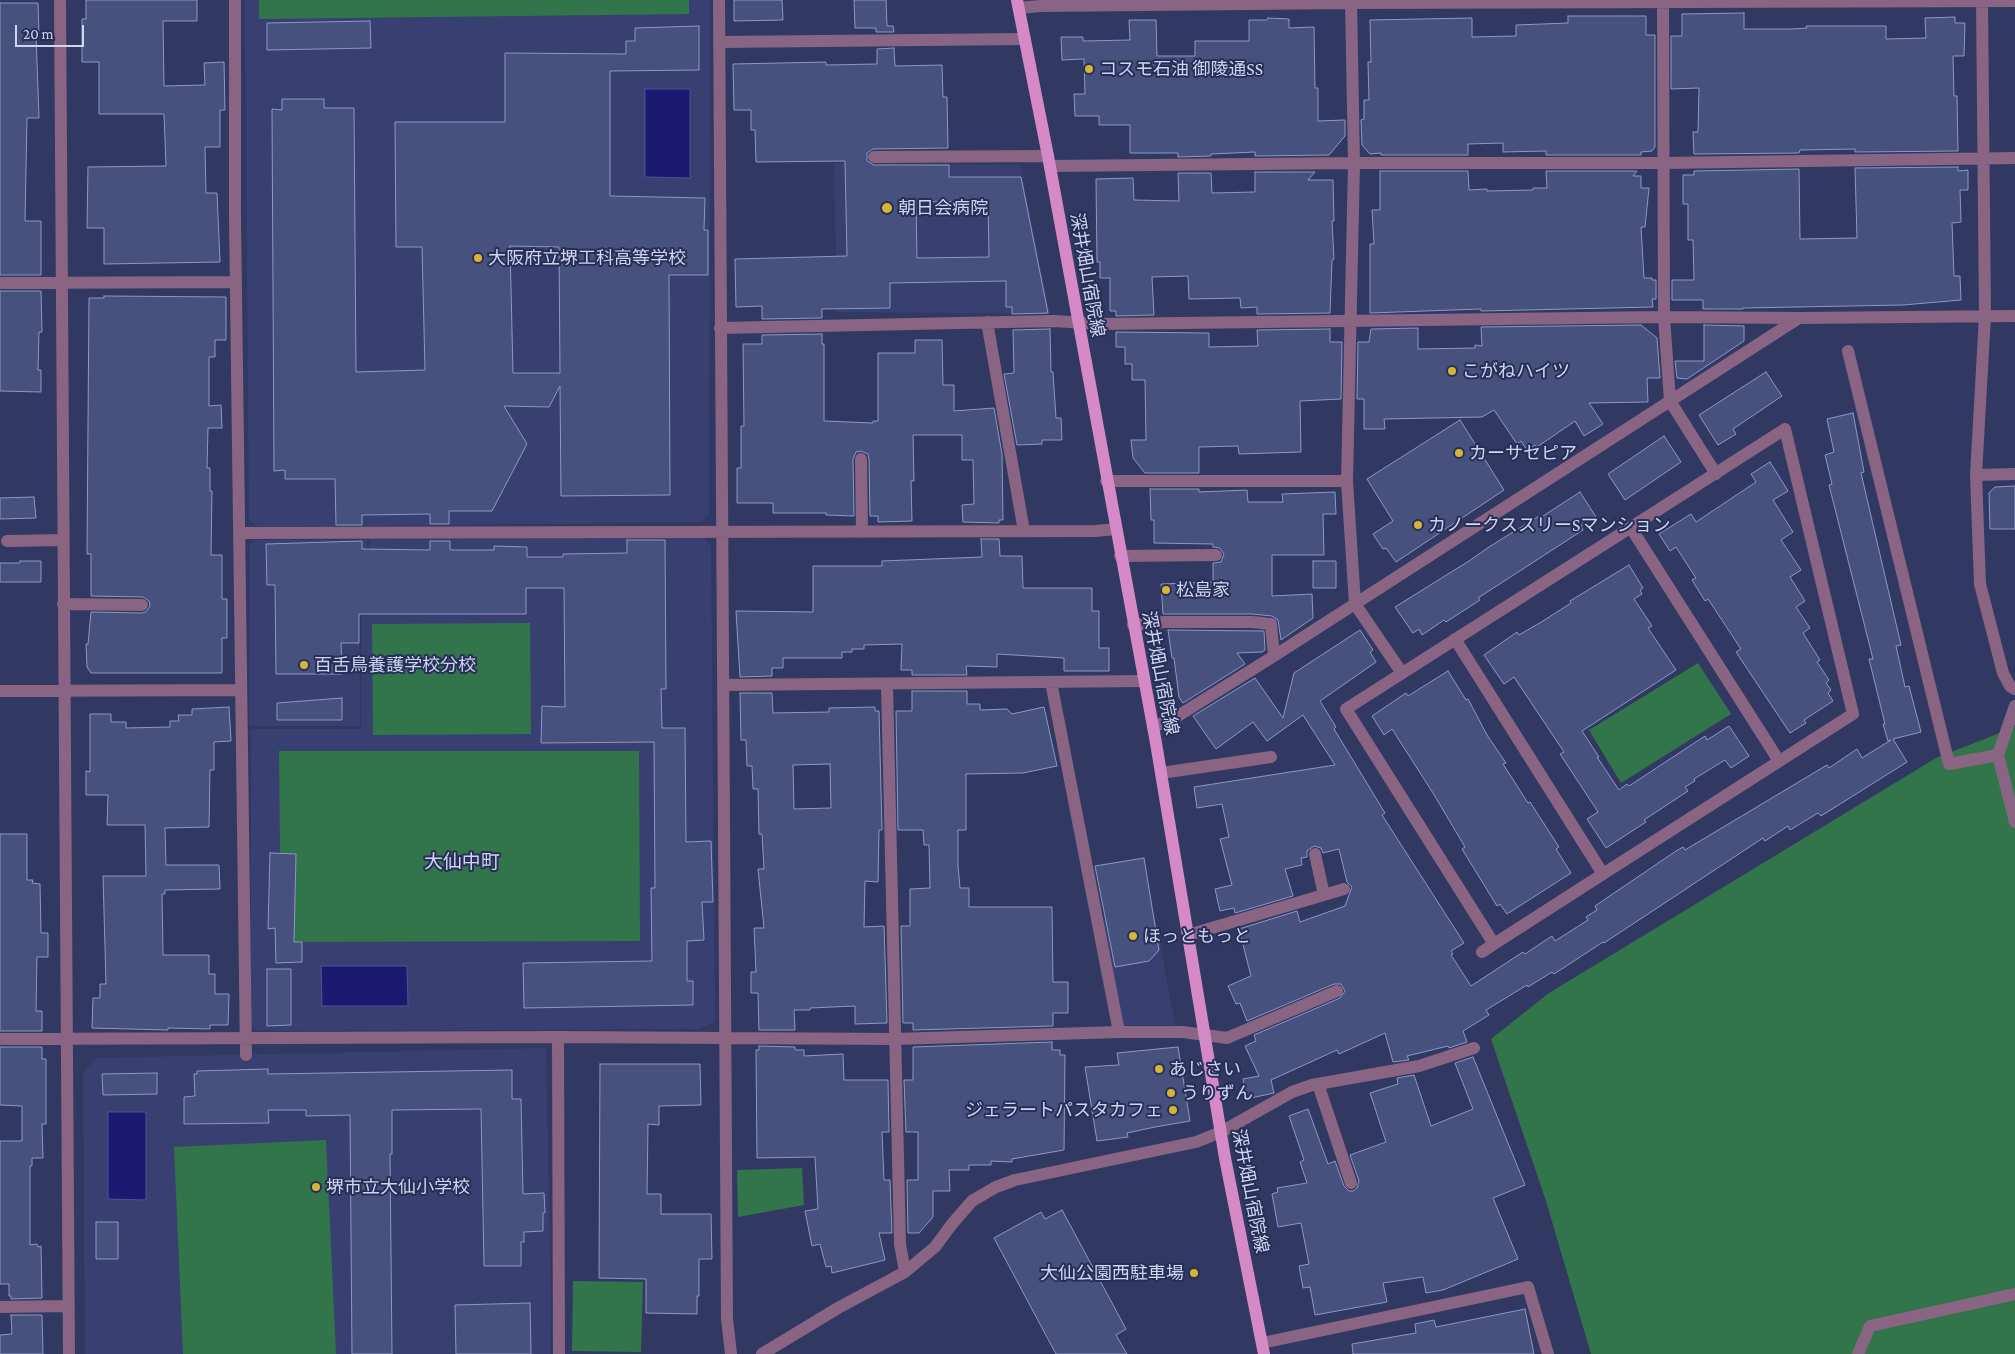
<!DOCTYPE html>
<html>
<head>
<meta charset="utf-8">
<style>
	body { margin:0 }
	#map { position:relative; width:2015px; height:1354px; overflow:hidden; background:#313963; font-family:"Crimson Pro",serif }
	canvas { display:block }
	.scale { position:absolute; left:15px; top:25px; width:69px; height:22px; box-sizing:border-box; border:2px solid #ced5ef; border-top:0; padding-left:6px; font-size:15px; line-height:18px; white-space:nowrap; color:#ced5ef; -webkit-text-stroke:4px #272f58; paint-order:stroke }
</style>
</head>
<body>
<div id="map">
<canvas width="2015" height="1354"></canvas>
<div class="scale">20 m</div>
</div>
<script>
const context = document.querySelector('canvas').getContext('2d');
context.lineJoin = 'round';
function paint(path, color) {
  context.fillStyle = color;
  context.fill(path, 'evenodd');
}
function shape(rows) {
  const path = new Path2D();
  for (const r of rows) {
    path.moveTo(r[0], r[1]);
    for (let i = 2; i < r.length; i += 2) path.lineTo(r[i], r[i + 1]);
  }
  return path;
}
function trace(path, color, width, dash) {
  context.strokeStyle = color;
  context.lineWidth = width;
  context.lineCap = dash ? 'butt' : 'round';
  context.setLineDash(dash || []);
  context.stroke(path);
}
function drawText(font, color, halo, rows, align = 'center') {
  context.font = font + ' "Crimson Pro","Noto Sans JP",serif';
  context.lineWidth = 4;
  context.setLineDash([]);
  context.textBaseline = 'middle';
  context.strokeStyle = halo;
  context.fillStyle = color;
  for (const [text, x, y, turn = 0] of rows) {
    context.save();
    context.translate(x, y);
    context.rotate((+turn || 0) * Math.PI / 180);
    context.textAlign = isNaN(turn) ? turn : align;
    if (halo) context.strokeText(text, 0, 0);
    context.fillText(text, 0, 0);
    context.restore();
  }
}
paint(shape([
	[245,0,710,0,709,515,701,522,258,527,249,520],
	[834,163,1020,165,1050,314,837,312],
	[704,537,711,547,715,1022,699,1029,257,1031,251,1025,251,729,361,729,362,606,368,606,369,540],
	[255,540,367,540,367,605,359,605,360,726,249,726,250,544],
	[1154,911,1175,1025,1123,1025,1104,920],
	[546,1048,551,1302,550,1354,85,1354,83,1073,96,1058]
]), '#374071');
paint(shape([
	[259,0,689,0,689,14,259,19],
	[530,623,531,734,373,735,372,624],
	[1698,663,1731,714,1621,783,1589,730],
	[2015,727,2015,1354,1591,1354,1546,1201,1491,1039,1549,993,1936,758],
	[279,751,639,751,640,941,281,942],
	[326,1140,336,1354,183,1354,174,1147],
	[802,1168,804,1205,738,1217,737,1170],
	[573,1281,643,1282,641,1352,572,1351]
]), '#32754b');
const water = shape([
	[645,89,690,89,690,178,645,177,645,89],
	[321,966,407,966,408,1006,322,1006,321,966],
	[108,1112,146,1112,146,1200,108,1199,108,1112]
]);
paint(water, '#1b1a70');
trace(water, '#515296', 1);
const building = shape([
	[86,0,197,0,197,21,163,21,164,86,205,85,204,63,224,62,225,110,220,110,220,147,205,147,206,193,217,193,220,262,104,264,104,228,87,228,88,167,166,166,164,114,99,114,99,62,82,62,82,19,86,19,86,0],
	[734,0,782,0,783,20,734,21,734,0],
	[854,0,886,0,887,26,893,26,894,32,876,32,876,28,855,28,854,0],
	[0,3,38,3,39,33,36,33,39,118,27,118,25,221,41,221,41,275,0,275,0,3],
	[1744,13,1744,29,1792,29,1807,28,1806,26,1886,26,1886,39,1926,38,1925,18,1955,17,1955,23,1965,23,1964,56,1953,56,1954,96,1957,96,1958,151,1855,152,1855,149,1800,150,1799,153,1694,154,1693,132,1698,132,1699,88,1671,89,1671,36,1682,36,1682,14,1744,13],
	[1568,16,1646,16,1646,35,1655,35,1655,147,1652,151,1641,152,1641,155,1546,155,1546,151,1503,152,1503,143,1468,144,1468,155,1381,155,1381,153,1370,154,1362,145,1361,120,1364,119,1364,100,1369,100,1368,62,1371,62,1370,20,1472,18,1472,37,1516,36,1516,25,1568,23,1568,16],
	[1268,18,1289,19,1289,28,1314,27,1315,88,1318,88,1318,121,1345,120,1345,136,1329,155,1255,156,1255,152,1211,154,1211,156,1178,157,1178,153,1130,153,1130,125,1099,125,1099,116,1075,116,1074,94,1085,94,1084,59,1062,60,1061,37,1083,37,1083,41,1130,40,1129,20,1156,20,1157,56,1195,56,1195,41,1249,41,1249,20,1267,20,1268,18],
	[370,21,371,48,267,50,267,23,370,21],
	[699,26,699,70,610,71,610,196,705,198,704,230,708,230,708,275,669,275,670,495,561,496,560,386,549,407,504,406,527,444,492,511,449,511,449,524,430,524,430,514,362,515,362,525,336,525,335,479,285,479,285,470,274,471,272,109,282,110,282,99,324,99,324,108,354,108,356,372,425,370,422,247,396,247,395,122,505,122,505,53,626,54,626,41,635,41,635,28,699,26],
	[510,246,559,247,560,373,513,373,510,246],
	[894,48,895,66,942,65,943,97,947,97,948,148,873,149,867,153,867,161,874,165,949,165,949,177,1021,177,1048,313,1012,314,1012,307,1006,307,1006,281,890,283,890,308,822,309,822,318,762,319,762,306,736,307,735,259,847,256,845,161,756,162,755,130,751,130,751,110,734,110,733,64,826,62,826,65,877,64,877,49,894,48],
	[988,201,989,257,917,258,916,202,988,201],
	[1958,167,1958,171,1968,170,1968,190,1960,190,1961,222,1952,223,1954,276,1960,276,1961,300,1903,305,1743,308,1743,309,1703,309,1703,300,1672,300,1672,280,1694,280,1693,240,1688,240,1688,204,1683,204,1683,175,1694,175,1694,171,1799,169,1800,239,1857,238,1855,168,1958,167],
	[1380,171,1468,171,1469,190,1487,189,1487,191,1533,190,1533,188,1547,188,1546,171,1637,171,1633,176,1641,176,1641,188,1649,188,1645,227,1641,227,1644,278,1652,278,1652,280,1656,280,1656,299,1652,299,1653,307,1481,311,1481,309,1370,313,1370,244,1374,244,1372,210,1380,210,1380,171],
	[1255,172,1315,172,1308,180,1333,180,1334,221,1332,221,1334,259,1332,260,1330,313,1257,314,1257,307,1241,308,1240,298,1189,299,1188,276,1152,277,1154,315,1116,316,1116,311,1110,311,1110,278,1100,278,1100,262,1097,262,1096,179,1133,178,1134,200,1179,201,1178,173,1211,173,1212,193,1255,192,1255,172],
	[0,291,41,291,42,332,39,332,38,370,41,370,41,392,0,391,0,291],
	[104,296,226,297,226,340,215,340,215,357,209,357,209,406,221,405,222,428,208,428,207,468,210,468,210,491,212,491,211,555,222,555,222,599,227,599,227,638,222,638,222,673,91,673,87,667,86,644,88,644,91,612,142,613,146,612,150,606,149,601,143,597,91,596,91,554,87,554,89,298,104,298,104,296],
	[1641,325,1657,338,1660,378,1647,378,1648,402,1589,403,1603,424,1584,436,1575,421,1537,447,1535,445,1527,450,1521,441,1517,444,1494,410,1482,417,1384,419,1385,429,1364,429,1364,399,1357,399,1358,342,1369,342,1371,329,1418,328,1418,349,1475,348,1475,345,1482,346,1481,327,1641,325],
	[1704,325,1744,326,1744,341,1687,379,1677,378,1675,361,1704,361,1704,325],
	[1050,329,1051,372,1053,372,1056,418,1061,418,1062,440,1042,440,1042,444,1017,445,1004,374,1014,373,1013,330,1050,329],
	[1330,329,1330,342,1342,342,1341,399,1300,401,1301,452,1239,454,1238,446,1199,447,1199,473,1145,473,1133,458,1131,440,1146,440,1145,380,1132,380,1132,364,1125,364,1125,347,1116,347,1116,332,1205,333,1209,333,1209,347,1258,346,1257,330,1330,329],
	[822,334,822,344,824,344,824,421,873,423,873,421,878,421,878,353,915,353,915,340,942,340,943,385,954,385,954,411,994,408,1002,454,1003,520,999,520,999,523,963,522,962,505,974,504,973,460,962,460,962,435,913,435,914,481,911,481,912,521,878,522,878,516,870,516,869,459,868,454,861,451,856,452,853,459,854,516,826,515,826,513,773,513,773,503,737,503,737,468,741,468,741,426,744,426,743,344,762,344,762,335,822,334],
	[1766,372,1782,396,1733,429,1736,434,1718,445,1699,415,1766,372],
	[1853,413,1864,472,1861,473,1901,645,1896,646,1905,687,1909,686,1921,732,1893,739,1907,762,1821,816,1818,813,1790,830,1788,826,1765,841,1763,838,1604,943,1603,942,1554,974,1552,972,1528,987,1527,985,1486,1010,1489,1015,1463,1031,1467,1042,1449,1048,1448,1046,1407,1056,1409,1060,1393,1062,1385,1033,1339,1054,1337,1050,1271,1080,1274,1093,1246,1099,1243,1079,1259,1076,1245,1046,1256,1041,1254,1035,1340,998,1345,991,1341,984,1334,984,1247,1021,1240,1003,1236,1004,1228,986,1251,976,1239,929,1297,911,1300,922,1345,906,1352,887,1347,882,1339,849,1323,853,1321,848,1314,846,1307,851,1307,857,1301,858,1302,865,1285,869,1293,896,1235,913,1234,908,1220,911,1215,889,1232,885,1220,839,1229,837,1222,804,1197,808,1194,787,1335,765,1303,715,1267,741,1253,722,1216,749,1193,716,1255,678,1283,718,1294,673,1360,630,1373,650,1370,652,1376,662,1320,701,1336,727,1334,729,1385,813,1382,815,1464,943,1451,951,1453,954,1451,955,1471,986,1523,952,1525,954,1552,936,1555,941,1588,920,1586,917,1597,910,1595,906,1676,851,1683,847,1685,850,1827,765,1829,768,1857,749,1862,758,1891,740,1888,741,1883,724,1885,724,1869,659,1873,659,1829,485,1832,484,1825,455,1834,452,1827,419,1853,413],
	[1460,420,1504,490,1396,562,1386,548,1383,549,1373,534,1393,521,1367,479,1460,420],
	[1664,436,1681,462,1625,500,1608,474,1664,436],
	[1770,462,1788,491,1773,500,1793,532,1781,540,1801,570,1790,577,1805,601,1796,607,1810,628,1803,633,1820,660,1817,662,1829,680,1826,683,1831,690,1828,693,1833,701,1804,720,1806,723,1790,733,1736,652,1741,649,1708,599,1705,601,1692,580,1696,578,1676,547,1670,551,1659,534,1691,514,1696,522,1756,482,1751,474,1770,462],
	[2015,486,2015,529,1990,529,1989,493,1995,487,2015,486],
	[1150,489,1199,489,1199,492,1247,490,1248,502,1283,502,1282,494,1335,492,1336,514,1323,514,1324,555,1272,555,1272,596,1312,594,1313,618,1281,640,1278,620,1272,616,1252,614,1163,614,1161,584,1213,582,1213,563,1221,562,1224,554,1220,548,1213,547,1213,544,1154,543,1154,520,1151,520,1150,489],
	[1580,492,1596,517,1581,526,1583,530,1478,598,1480,600,1446,622,1444,620,1422,635,1419,629,1413,633,1395,607,1469,561,1489,547,1539,516,1540,518,1580,492],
	[34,497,36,518,0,519,0,498,34,497],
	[981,539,999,539,1000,556,1022,556,1023,588,1092,588,1092,611,1099,611,1099,648,1109,648,1109,671,1064,671,1064,658,997,654,997,667,966,666,967,675,912,675,912,670,901,670,902,644,864,645,864,649,852,649,852,652,842,652,842,658,783,658,783,668,772,668,772,676,740,677,736,611,813,612,813,566,882,566,882,561,982,557,981,539],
	[627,540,665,540,666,689,661,689,662,728,685,728,686,842,711,841,713,902,702,902,704,940,687,941,687,981,693,981,693,1005,524,1008,523,963,652,961,651,888,655,888,654,742,541,743,542,706,565,707,564,588,526,588,526,614,359,614,359,643,341,643,342,674,276,674,275,585,267,585,266,544,362,541,362,549,430,550,430,541,450,541,450,550,494,550,494,546,527,547,527,557,563,557,563,554,627,553,627,540],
	[20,561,41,561,41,582,0,582,0,563,20,563,20,561],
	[1313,561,1336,561,1336,588,1313,588,1313,561],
	[1629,565,1643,588,1640,590,1642,594,1634,599,1652,626,1648,628,1676,670,1582,731,1599,757,1597,757,1619,790,1627,784,1629,786,1705,736,1707,740,1729,726,1749,756,1731,768,1725,760,1694,779,1695,781,1685,787,1688,791,1644,820,1646,822,1606,848,1587,819,1598,812,1560,754,1564,752,1514,677,1504,684,1484,655,1517,632,1519,635,1543,621,1571,603,1570,601,1629,565],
	[1168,630,1264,631,1265,650,1262,652,1237,653,1245,664,1183,703,1179,697,1174,658,1172,658,1168,630],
	[1448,671,1466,700,1468,699,1487,735,1506,763,1503,764,1528,803,1530,802,1559,847,1556,849,1571,873,1507,914,1500,904,1497,906,1462,849,1465,847,1433,793,1392,729,1384,735,1372,716,1406,693,1408,696,1448,671],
	[912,691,967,691,967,704,980,704,980,710,1007,709,1012,714,1044,707,1057,766,1023,773,966,774,966,830,958,830,958,865,960,888,969,888,969,907,1052,907,1053,982,1068,982,1068,1013,1053,1013,1053,1026,913,1030,913,1023,903,1023,901,926,910,926,910,889,930,888,929,845,924,845,923,830,898,830,896,711,912,711,912,691],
	[740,693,772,693,773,713,829,712,829,708,875,707,875,711,879,711,882,830,879,830,878,882,865,881,864,927,884,926,887,1023,855,1024,855,1006,810,1008,810,1010,794,1010,795,1030,759,1030,758,993,751,993,751,972,756,972,754,928,764,928,758,869,764,869,762,834,759,834,758,789,753,789,752,766,747,766,746,740,741,740,740,693],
	[830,764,831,808,794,809,793,765,830,764],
	[342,698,342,720,277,720,277,703,342,698],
	[229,707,231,741,214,742,214,770,210,770,209,827,165,828,166,865,219,865,220,889,165,890,165,894,162,894,163,955,209,955,209,974,215,974,215,994,229,994,228,1025,210,1025,210,1029,168,1028,168,1030,92,1028,93,998,100,998,100,984,106,984,103,876,146,876,145,825,107,825,108,795,86,795,86,771,90,772,90,714,111,714,111,722,126,722,126,728,170,727,170,721,179,721,178,715,192,715,192,709,229,707],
	[0,834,27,834,27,880,33,880,32,883,40,884,41,933,48,933,48,957,37,957,36,1011,42,1011,42,1031,0,1031,0,834],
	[270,853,296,854,294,942,302,942,302,962,276,963,275,928,268,929,270,853],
	[1144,858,1159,950,1149,961,1115,967,1095,866,1144,858],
	[267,969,291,969,291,1025,267,1026,267,969],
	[1052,1042,1052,1050,1060,1050,1060,1055,1065,1055,1064,1150,1012,1159,1012,1162,991,1161,991,1165,969,1165,969,1170,949,1170,950,1191,933,1191,933,1217,919,1233,908,1233,907,1180,918,1180,918,1132,906,1132,904,1080,913,1080,913,1047,1052,1042],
	[759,1046,795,1047,795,1050,804,1050,804,1056,843,1054,844,1080,888,1080,889,1132,882,1132,884,1180,890,1180,892,1233,879,1233,885,1260,832,1273,831,1266,826,1267,820,1244,812,1246,805,1211,818,1209,815,1157,757,1158,756,1050,759,1050,759,1046],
	[0,1047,42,1047,42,1059,46,1059,46,1124,42,1124,43,1158,32,1158,32,1166,30,1166,30,1245,37,1244,38,1247,41,1246,42,1298,11,1299,11,1296,9,1296,9,1284,0,1284,0,1141,22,1141,22,1106,0,1105,0,1047],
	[1178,1047,1190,1121,1155,1127,1127,1133,1128,1137,1097,1141,1085,1067,1119,1065,1117,1053,1178,1047],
	[1473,1057,1525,1185,1493,1198,1518,1259,1443,1290,1426,1293,1423,1277,1383,1283,1387,1302,1315,1315,1310,1287,1303,1288,1299,1266,1309,1264,1301,1223,1278,1227,1272,1194,1278,1192,1277,1188,1307,1183,1300,1162,1304,1160,1289,1116,1308,1109,1328,1164,1335,1161,1344,1186,1349,1191,1353,1191,1357,1188,1359,1181,1350,1155,1386,1142,1370,1093,1398,1084,1397,1078,1414,1075,1431,1126,1473,1109,1455,1063,1473,1057],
	[600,1064,700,1064,701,1105,659,1106,659,1125,648,1124,647,1194,661,1194,661,1214,711,1214,712,1259,699,1259,699,1296,697,1296,697,1314,646,1313,646,1279,599,1278,600,1064],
	[268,1069,268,1074,512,1070,512,1099,521,1099,523,1194,544,1193,545,1213,543,1213,543,1231,524,1232,524,1242,521,1242,521,1266,484,1266,481,1109,392,1110,392,1154,390,1154,392,1354,352,1354,350,1115,306,1116,306,1110,268,1110,269,1123,184,1124,184,1097,195,1096,194,1074,197,1074,197,1071,268,1069],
	[157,1073,157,1094,103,1095,102,1074,157,1073],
	[1062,1210,1126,1329,1116,1335,1127,1354,1056,1354,994,1238,1041,1212,1045,1219,1062,1210],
	[96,1222,118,1222,118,1259,96,1259,96,1222],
	[530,1303,531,1354,456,1354,455,1305,530,1303],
	[1525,1309,1534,1354,1353,1354,1352,1344,1416,1333,1415,1324,1434,1320,1436,1327,1525,1309],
	[11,1315,42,1315,43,1354,0,1354,0,1335,12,1334,11,1315]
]);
paint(building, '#47517d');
trace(building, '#8c98c8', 1);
trace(shape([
	[60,0,69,1354],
	[235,0,235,218,246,1055],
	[719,0,727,1318,731,1354],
	[1351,0,1354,163,1347,481,1355,604,1402,673],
	[1663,0,1664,317,1670,401,1716,474],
	[1982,0,1985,316,1976,475,1980,584,2003,673,2010,686,2015,689],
	[1019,8,1040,6,1351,3,2015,1],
	[719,42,1025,39],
	[874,157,1048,156],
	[1050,166,1354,163,1663,163,2015,158],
	[0,283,236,282],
	[987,322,1024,531],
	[720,328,1055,321,1100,324,1664,317,1799,318,2015,316],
	[1848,351,1949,764,1998,755],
	[861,459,862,532],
	[1976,475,2015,474],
	[1106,481,1347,481],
	[1631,528,1779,761],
	[239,533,1095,531,1116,529],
	[7,541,63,540],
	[1120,556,1216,555],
	[63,604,142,605],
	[1133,625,1165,622,1252,622,1271,624,1274,656],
	[1455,639,1603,874],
	[1051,682,1119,1032],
	[723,685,1144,681],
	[887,685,900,1244,905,1272],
	[0,691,241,690],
	[2015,706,1998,755,2015,822],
	[1153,727,1173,719,1274,656,1799,318],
	[1161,773,1271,757],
	[1315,854,1324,895],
	[1188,935,1344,889],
	[1482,952,1494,944,1603,874,1853,714,1785,429,1346,709,1494,944],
	[558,1037,559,1354],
	[0,1039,558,1037,894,1039,1119,1032,1183,1032,1227,1038,1337,991],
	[1318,1084,1351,1183],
	[0,1307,69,1306],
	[1262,1343,1528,1287,1548,1354],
	[762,1354,838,1308,905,1272,935,1247,952,1224,972,1201,996,1187,1015,1180,1196,1142,1221,1132,1292,1092,1312,1085,1419,1066,1474,1048],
	[1858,1354,1870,1326,2015,1294]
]), '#8a6583', 12);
trace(shape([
	[1017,0,1048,156,1156,743,1225,1158,1264,1354]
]), '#d58ac7', 12);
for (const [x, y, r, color] of [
	[1089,69,5,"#d6b534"],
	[887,208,6,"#d6b534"],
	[478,258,5,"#d6b534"],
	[1452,371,5,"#d6b534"],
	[1459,453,5,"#d6b534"],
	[1418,525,5,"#d6b534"],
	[1166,590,5,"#d6b534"],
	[304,665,5,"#d6b534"],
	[1133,936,5,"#d6b534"],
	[1159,1069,5,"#d6b534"],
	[1171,1093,5,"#d6b534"],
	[1173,1110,5,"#d6b534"],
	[316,1187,5,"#d6b534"],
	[1194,1273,5,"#d6b534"]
]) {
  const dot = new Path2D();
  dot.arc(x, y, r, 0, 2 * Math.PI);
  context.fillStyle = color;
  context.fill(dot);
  trace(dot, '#272f58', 2);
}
drawText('18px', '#ced5ef', '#272f58', [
	["コスモ石油 御陵通SS",1099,69],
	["朝日会病院",898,208],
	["大阪府立堺工科高等学校",488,258],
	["こがねハイツ",1462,371],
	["カーサセピア",1469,453],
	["カノークススリーSマンション",1428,525],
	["松島家",1176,590],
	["百舌鳥養護学校分校",314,665],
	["ほっともっと",1143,936],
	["あじさい",1169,1069],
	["うりずん",1181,1093],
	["ジェラートパスタカフェ",1163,1110,"right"],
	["堺市立大仙小学校",326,1187],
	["大仙公園西駐車場",1184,1273,"right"]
], 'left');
drawText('18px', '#ced5ef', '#272f58', [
	["深井畑山宿院線",1087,275,80],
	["深井畑山宿院線",1160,673,79],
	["深井畑山宿院線",1250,1191,79]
]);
drawText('19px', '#ced5ef', '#272f58', [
	["大仙中町",462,862]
]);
</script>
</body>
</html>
